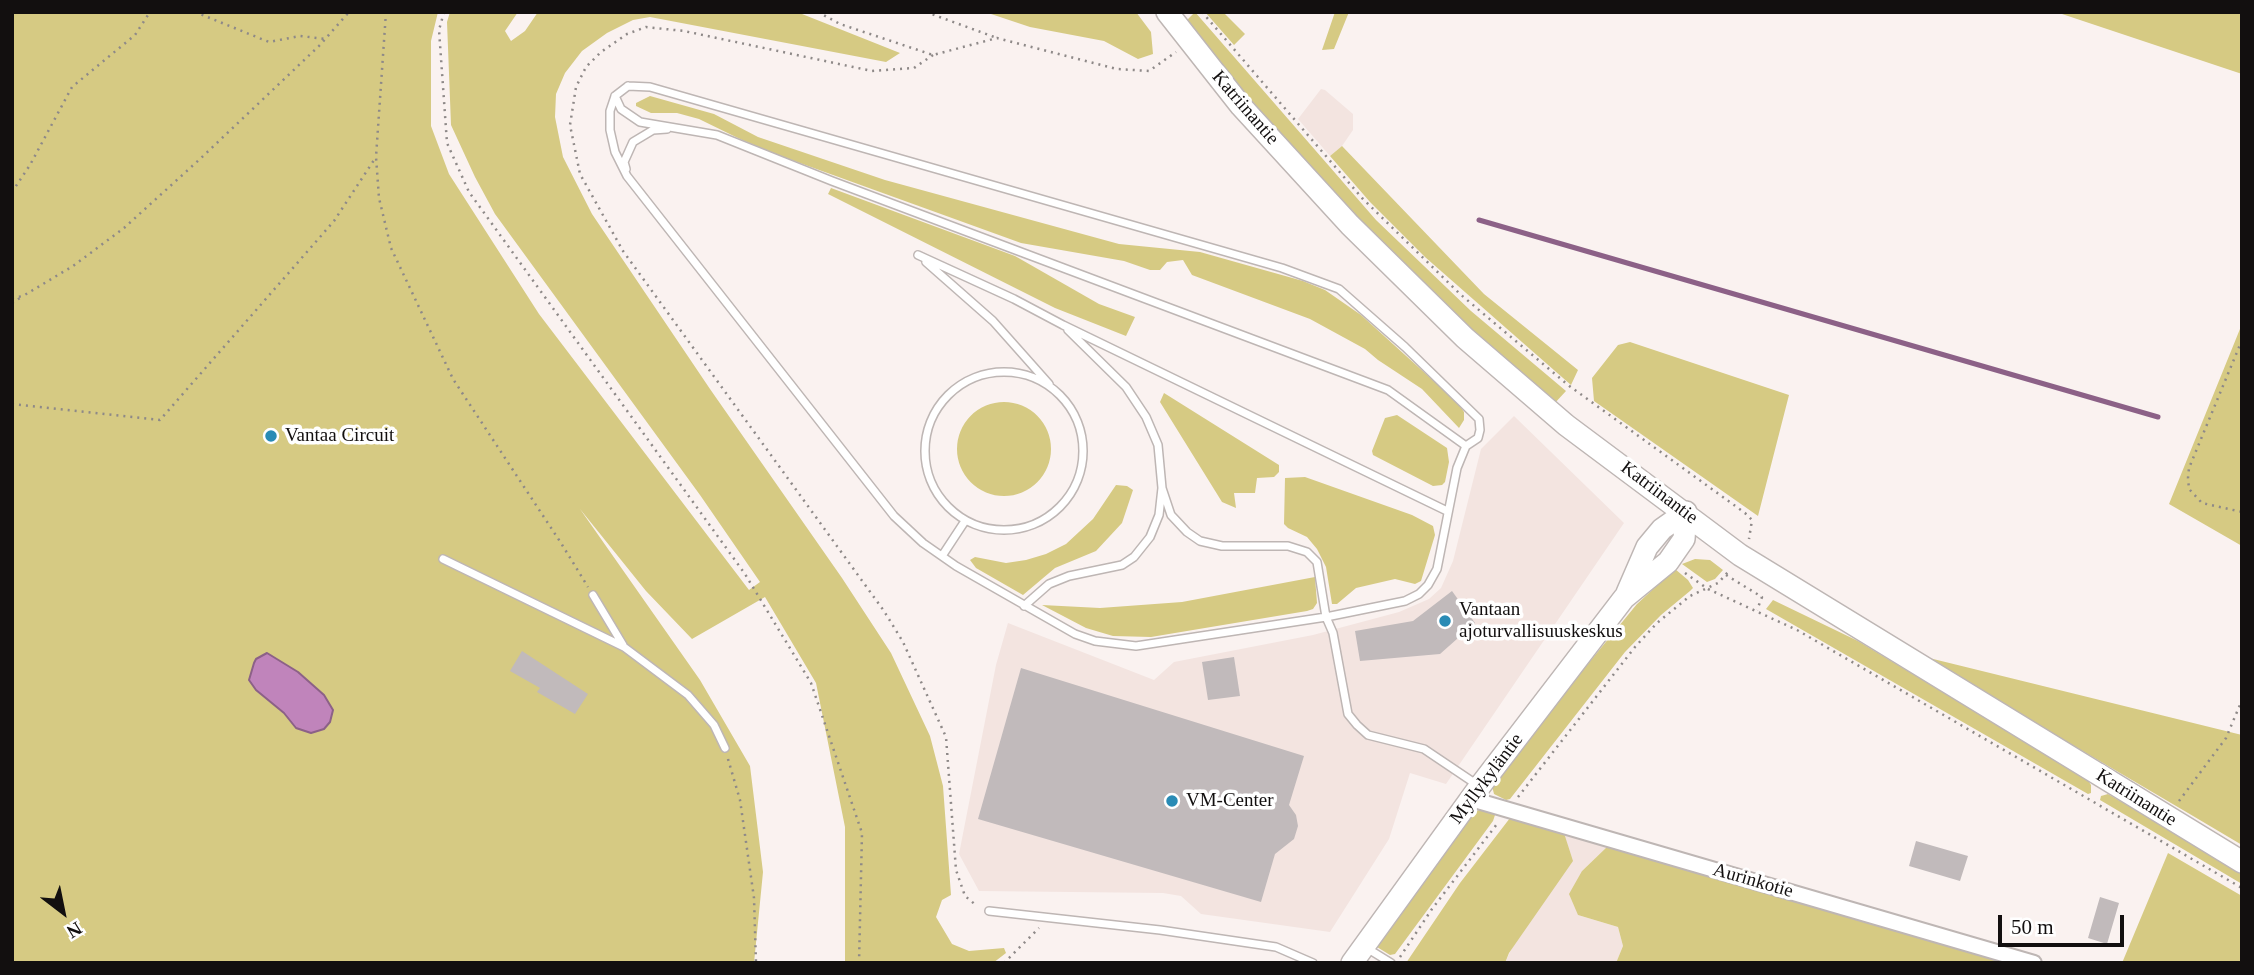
<!DOCTYPE html>
<html>
<head>
<meta charset="utf-8">
<style>
	body { margin:0 }
	#map { position:relative; width:2254px; height:975px; overflow:hidden; background:#faf2f0; font-family:"Times New Roman",serif }
	canvas { display:block }
	.frame { position:absolute; inset:0; border:14px solid #120f0f; pointer-events:none }
	.north { position:absolute; left:28px; top:877px; width:70px; height:70px; -webkit-text-stroke:5px #fff; paint-order:stroke; rotate:148deg; font-size:19px; font-weight:700; line-height:28px; text-align:center; color:#120f0f }
	.north::after { content:''; display:block; margin:auto; width:24px; height:32px; background:#120f0f; clip-path:polygon(50% 0,100% 100%,50% 72%,0 100%) }
	.scale { position:absolute; left:1998px; top:915px; width:126px; height:32px; box-sizing:border-box; border:4px solid #120f0f; border-top:0; padding-left:9px; font-size:21px; line-height:24px; white-space:nowrap; color:#120f0f; -webkit-text-stroke:5px #fff; paint-order:stroke }
</style>
</head>
<body>
<div id="map">
<canvas width="2254" height="975"></canvas>
<div class="frame"></div>
<div class="north">N</div>
<div class="scale">50 m</div>
</div>
<script>
const context = document.querySelector('canvas').getContext('2d');
context.lineJoin = 'round';
function paint(path, color) {
  context.fillStyle = color;
  context.fill(path, 'evenodd');
}
function shape(rows) {
  const path = new Path2D();
  for (const r of rows) {
    if (r.length === 3) {
      path.moveTo(r[0] + r[2], r[1]);
      path.arc(r[0], r[1], r[2], 0, 2 * Math.PI);
      continue;
    }
    path.moveTo(r[0], r[1]);
    for (let i = 2; i < r.length; i += 2) path.lineTo(r[i], r[i + 1]);
  }
  return path;
}
function trace(path, color, width, dash) {
  context.strokeStyle = color;
  context.lineWidth = width;
  context.lineCap = dash ? 'butt' : 'round';
  context.setLineDash(dash || []);
  context.stroke(path);
}
function drawText(font, color, halo, rows, align = 'center') {
  context.font = font + ' "Times New Roman",serif';
  context.lineWidth = 7;
  context.setLineDash([]);
  context.textBaseline = 'middle';
  context.strokeStyle = halo;
  context.fillStyle = color;
  for (const [text, x, y, turn = 0] of rows) {
    context.save();
    context.translate(x, y);
    context.rotate((+turn || 0) * Math.PI / 180);
    context.textAlign = isNaN(turn) ? turn : align;
    if (halo) context.strokeText(text, 0, 0);
    context.fillText(text, 0, 0);
    context.restore();
  }
}
paint(shape([
	[1321,89,1325,90,1353,114,1353,130,1342,146,1330,156,1298,119],
	[1514,416,1624,523,1446,784,1410,773,1389,839,1330,932,1201,914,1181,896,1163,893,979,891,959,854,996,665,1008,623,1154,680,1174,662,1313,635,1399,612,1429,599,1441,588,1453,561,1481,449],
	[1564,833,1607,847,1582,871,1578,915,1618,927,1623,946,1616,963,1505,963]
]), '#f3e4e0');
paint(shape([
	[12,12,438,12,431,41,431,126,449,174,539,314,749,590,760,582,700,495,495,214,475,177,451,125,447,22,450,12,518,12,505,31,511,41,525,31,538,12,797,12,900,53,886,62,650,17,633,20,607,33,582,51,565,73,556,94,555,117,563,157,592,214,710,389,842,578,891,653,930,736,943,786,951,895,942,900,936,917,952,944,969,951,1004,948,1006,953,993,963,845,963,845,827,816,683,765,597,692,639,646,591,580,509,700,680,750,766,763,872,754,963,12,963],
	[985,12,1136,12,1151,32,1153,54,1138,59,1104,41,1030,27],
	[1195,12,1376,220,1471,311,1566,391,1554,404,1511,369,1317,179,1189,29,1188,19],
	[1205,12,1223,12,1245,34,1234,45],
	[1335,12,1349,12,1334,49,1322,50],
	[2056,12,2242,12,2242,74],
	[650,96,714,114,758,137,885,180,1119,244,1200,252,1303,281,1325,290,1361,315,1458,403,1464,412,1464,420,1459,428,1422,389,1378,360,1365,349,1310,319,1192,275,1183,260,1167,262,1160,270,1150,270,1124,261,1021,243,786,158,742,140,699,119,677,113,651,113,636,106,636,103],
	[1342,146,1484,294,1578,370,1571,385,1425,257,1370,202,1330,156],
	[831,188,1015,256,1099,304,1135,317,1126,336,1055,308,828,194],
	[2242,324,2242,546,2169,504],
	[1630,342,1789,395,1758,516,1594,401,1592,378,1618,345],
	[1164,393,1279,465,1279,472,1274,477,1257,478,1255,493,1234,493,1236,508,1222,502,1160,402],
	[1004,449,47],
	[1397,415,1447,448,1449,462,1445,482,1442,485,1433,486,1373,455,1372,451,1385,418],
	[1305,477,1412,515,1433,526,1435,535,1421,581,1415,584,1395,579,1356,588,1337,604,1332,604,1326,567,1317,549,1307,537,1288,528,1284,524,1285,478],
	[1116,485,1127,486,1133,490,1122,523,1096,551,1055,568,1023,595,976,568,970,560,975,557,1006,563,1026,560,1046,554,1066,544,1093,519],
	[1695,559,1710,560,1723,570,1715,579,1707,582,1682,564],
	[1675,569,1688,580,1693,588,1690,591,1661,615,1625,652,1510,799,1506,800,1494,794,1492,786,1495,777,1637,604],
	[1315,577,1317,603,1313,609,1307,611,1151,637,1113,636,1086,628,1042,605,1100,608,1182,602],
	[1773,600,1858,641,2087,779,2091,785,2091,793,2088,794,1766,609],
	[1921,656,2242,735,2242,845,2188,813],
	[2108,794,2242,872,2242,884,2100,800,2101,796],
	[1484,809,1495,815,1493,821,1395,954,1390,955,1377,947,1377,941,1471,812],
	[1510,818,1564,833,1573,861,1509,953,1505,963,1406,963,1460,883],
	[1609,845,1863,922,2011,963,1616,963,1623,946,1618,927,1578,915,1569,894,1582,871],
	[2168,853,2242,896,2242,963,2122,963]
]), '#d6ca83');
const water = shape([
	[267,653,298,672,324,695,333,710,330,722,324,729,311,733,296,728,284,713,256,690,249,680,254,663,256,659,267,653]
]);
paint(water, '#c084bb');
trace(water, '#8c6187', 2);
trace(shape([
	[1479,220,2158,417]
]), '#8c6187', 5);
paint(shape([
	[1452,591,1475,623,1440,654,1360,661,1355,631,1413,621],
	[522,651,588,694,575,714,537,692,540,688,510,671],
	[1234,657,1240,696,1208,700,1202,662],
	[1021,668,1304,756,1289,805,1296,815,1298,826,1294,839,1275,854,1261,902,978,819],
	[1916,841,1968,856,1960,881,1909,866],
	[2100,897,2119,903,2107,944,2088,938]
]), '#c1babb');
const lane = shape([
	[628,86,650,87,1282,268,1339,289,1405,347,1479,419,1480,430,1478,438,1466,446,1457,468,1437,569,1428,585,1419,594,1405,601,1326,617,1136,646,1095,641,1075,634,956,566,923,543,894,516,627,176,615,152,610,130,610,111,615,96,628,86],
	[615,96,621,109,640,122,717,135,832,181,1388,390,1466,446],
	[626,169,624,162,633,142,653,130,667,129],
	[918,255,1014,299,1063,325,1447,511],
	[926,262,993,321,1049,384],
	[1004,451,79],
	[1162,488,1171,515,1187,532,1200,541,1222,546,1288,546,1307,552,1317,562,1326,617,1333,633,1348,714,1357,725,1368,735,1424,749,1476,784],
	[942,556,965,521],
	[443,559,624,647,688,695,714,725,725,748],
	[593,595,623,645],
	[1024,606,1049,584,1069,576,1122,565,1134,557,1150,537,1159,515,1162,488,1158,445,1146,417,1126,387,1068,330],
	[989,911,1160,930,1276,947,1313,963],
	[1365,947,1391,963]
]);
const street = shape([
	[1471,799,2034,963]
]);
const secondary = shape([
	[1167,12,1241,106,1350,225,1465,338,1566,425,1740,555,2242,862],
	[1627,593,1647,547,1662,529,1686,512],
	[1352,963,1480,786,1624,598,1668,562,1684,539,1686,512]
]);
trace(lane, '#beb6b4', 10);
trace(street, '#beb6b4', 18);
trace(secondary, '#beb6b4', 24);
trace(shape([
	[195,12,269,42,300,36,326,39],
	[386,12,376,157,379,198,391,248,453,379,561,543,588,587],
	[444,12,439,30,447,143,469,192,745,574,811,683,862,833,859,963],
	[818,12,840,24,933,55,997,38,1117,69,1149,71,1176,52],
	[926,12,997,38],
	[1202,12,1362,198,1460,294,1568,385,1745,513,1752,520,1749,539],
	[933,55,914,68,872,71,684,31,646,27,627,34,601,52,586,67,576,87,570,125,580,174,623,251,884,611,903,642,946,737,956,870,965,896,977,906],
	[12,192,30,165,72,87,135,35,150,12],
	[12,298,23,296,73,266,124,228,200,159,320,45,349,12],
	[12,303,20,298],
	[2242,340,2189,468,2188,478,2189,489,2202,503,2242,512],
	[12,404,160,420,334,221,376,157],
	[1685,573,1708,589,1797,630,2242,888],
	[1726,575,1762,597,1757,610],
	[728,759,740,800,754,898,756,963],
	[1518,797,1635,647,1657,623,1690,596,1718,583,1729,571],
	[2179,801,2226,738,2242,700],
	[1400,957,1432,909,1497,824],
	[1004,963,1039,928]
]), '#8e8988', 2.5, [2, 5]);
trace(lane, '#fff', 7);
trace(street, '#fff', 14);
trace(secondary, '#fff', 21);
for (const [x, y, r, color] of [
	[271,436,7,"#298bb5"],
	[1445,621,7,"#298bb5"],
	[1172,801,7,"#298bb5"]
]) {
  const dot = new Path2D();
  dot.arc(x, y, r, 0, 2 * Math.PI);
  context.fillStyle = color;
  context.fill(dot);
  trace(dot, '#fff', 2.5);
}
drawText('19px', '#120f0f', '#fff', [
	["Katriinantie",1245,108,49],
	["Katriinantie",1659,493,37],
	["Myllykyläntie",1487,779,-53],
	["Katriinantie",2136,798,32],
	["Aurinkotie",1753,881,16]
]);
drawText('19px', '#120f0f', '#fff', [
	["Vantaa Circuit",285,436],
	["Vantaan",1459,610],
	["ajoturvallisuuskeskus",1459,632],
	["VM-Center",1186,801]
], 'left');
</script>
</body>
</html>
